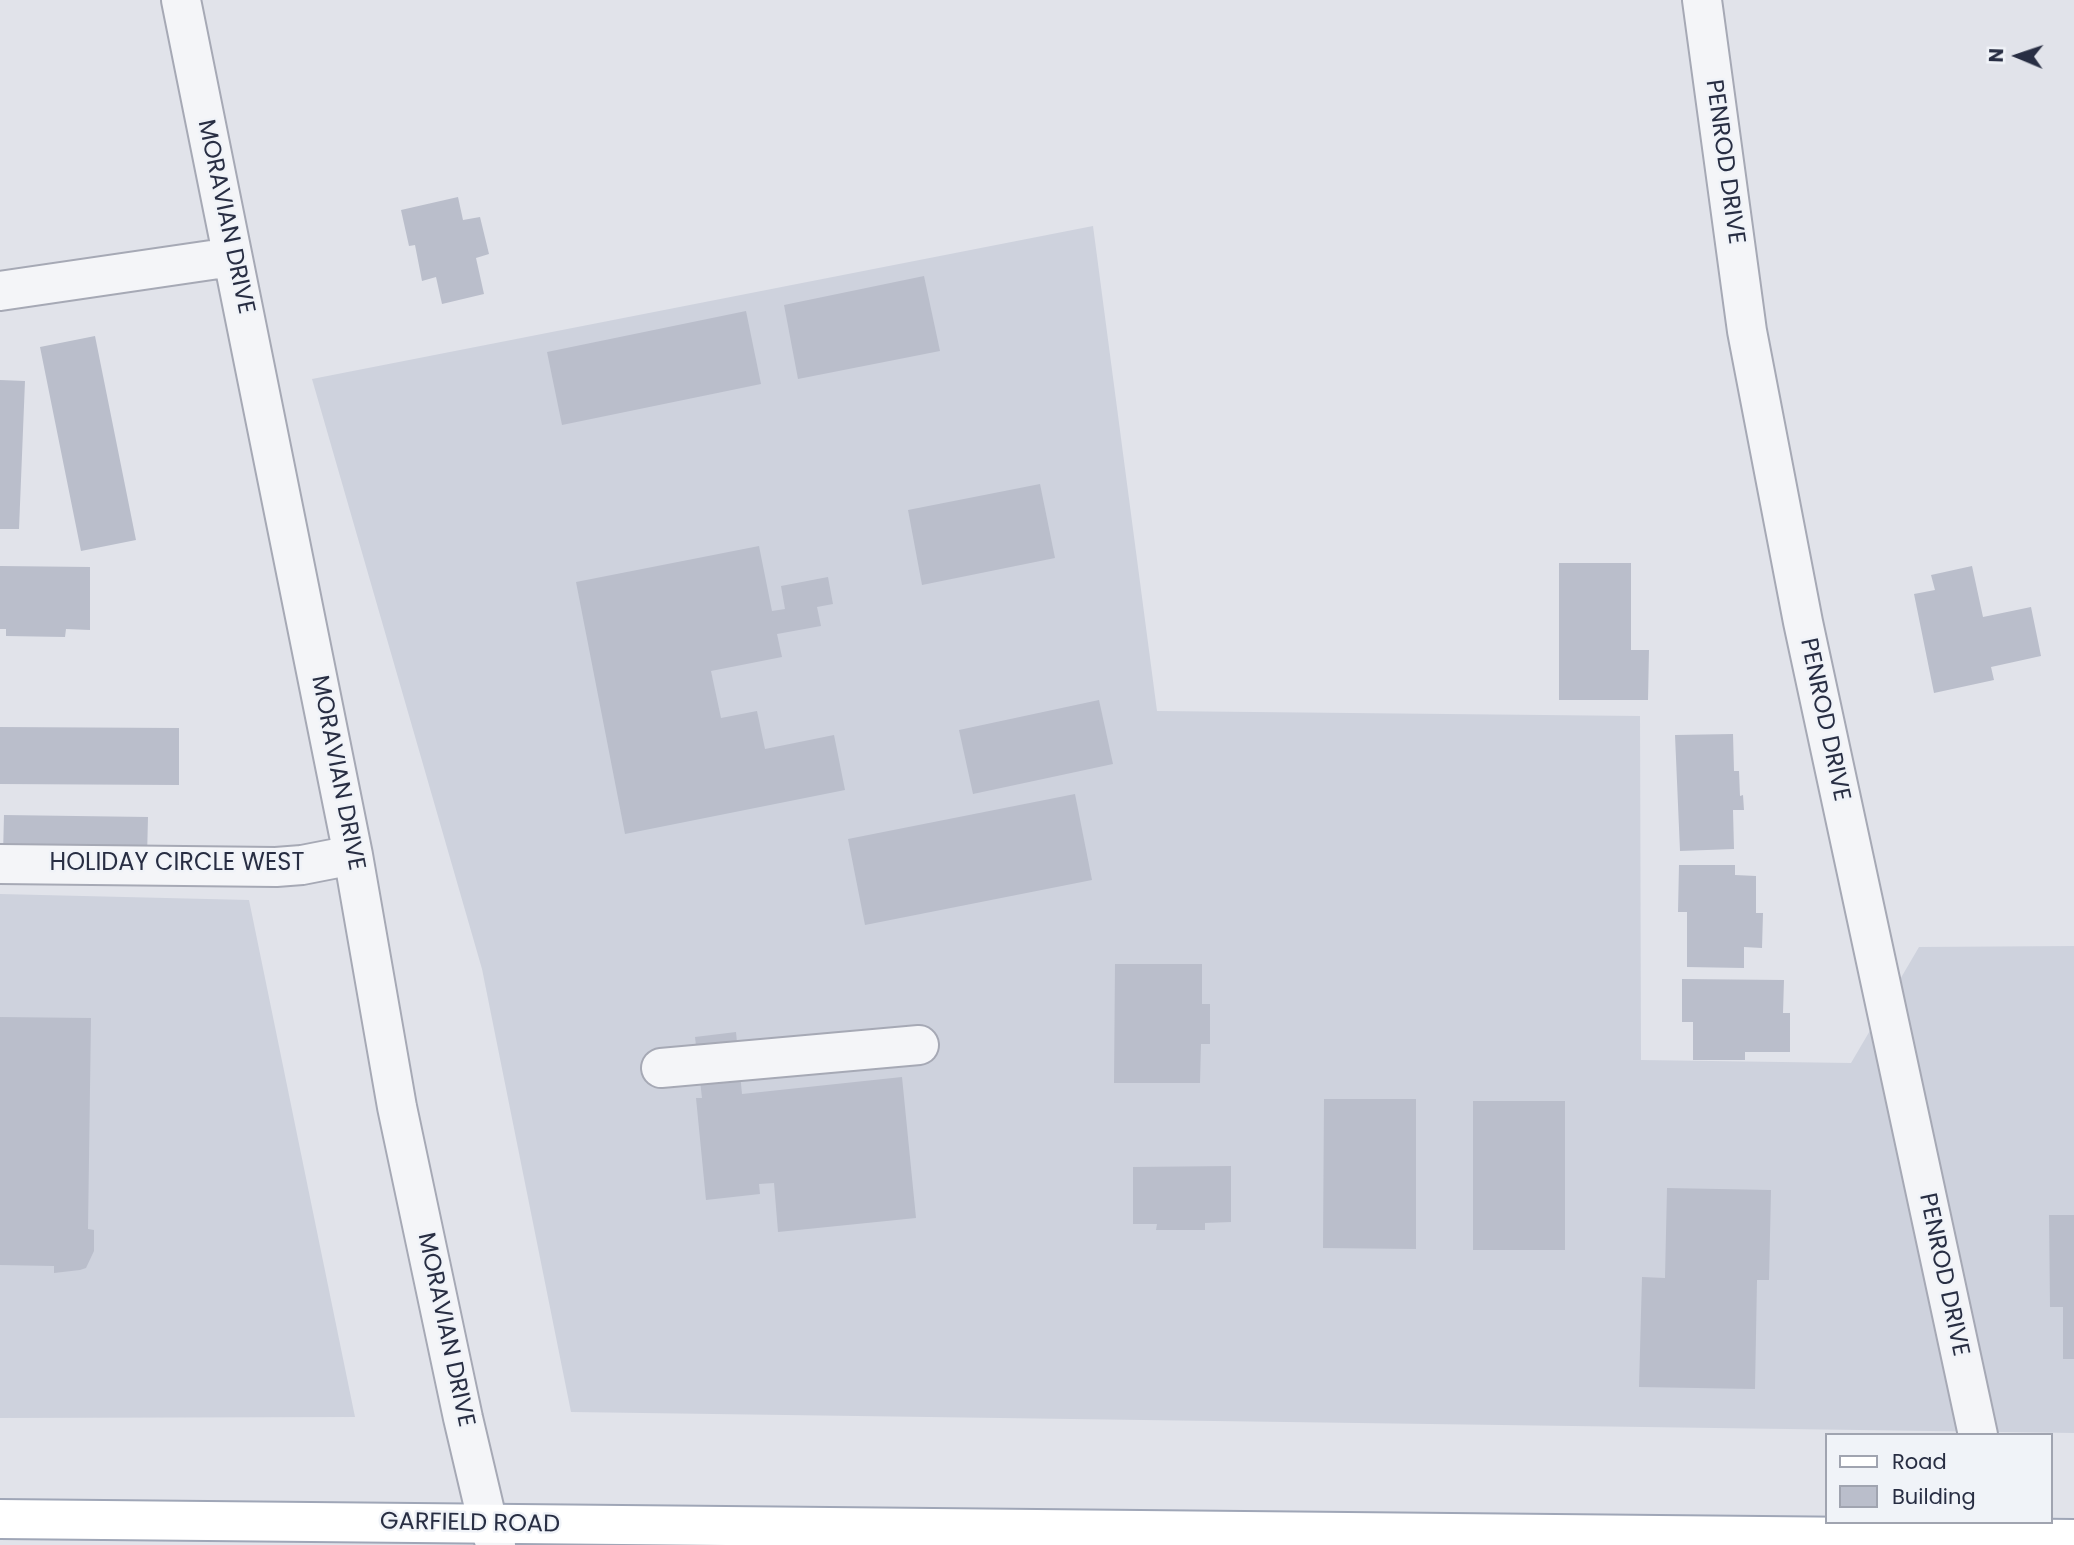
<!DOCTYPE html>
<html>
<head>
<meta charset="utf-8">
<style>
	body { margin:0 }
	#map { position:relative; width:2074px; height:1545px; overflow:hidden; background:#e1e3ea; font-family:Poppins,sans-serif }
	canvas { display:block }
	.legend { position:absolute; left:1825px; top:1433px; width:228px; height:91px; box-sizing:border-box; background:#f0f3f8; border:2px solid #a0a4b0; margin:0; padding:9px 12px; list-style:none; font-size:21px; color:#282e43 }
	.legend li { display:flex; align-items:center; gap:14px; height:35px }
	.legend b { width:35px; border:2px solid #a0a4b0 }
	.north { position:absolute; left:1983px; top:21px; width:70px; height:70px; -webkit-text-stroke:5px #f0f3f8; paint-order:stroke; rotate:272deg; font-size:19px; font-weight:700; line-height:28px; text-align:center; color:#282e43 }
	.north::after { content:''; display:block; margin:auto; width:24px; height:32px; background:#282e43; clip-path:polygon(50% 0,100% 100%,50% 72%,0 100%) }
</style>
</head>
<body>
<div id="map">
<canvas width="2074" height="1545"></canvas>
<ul class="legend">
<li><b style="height:9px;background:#fff"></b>Road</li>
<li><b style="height:19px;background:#babecb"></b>Building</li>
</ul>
<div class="north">N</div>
</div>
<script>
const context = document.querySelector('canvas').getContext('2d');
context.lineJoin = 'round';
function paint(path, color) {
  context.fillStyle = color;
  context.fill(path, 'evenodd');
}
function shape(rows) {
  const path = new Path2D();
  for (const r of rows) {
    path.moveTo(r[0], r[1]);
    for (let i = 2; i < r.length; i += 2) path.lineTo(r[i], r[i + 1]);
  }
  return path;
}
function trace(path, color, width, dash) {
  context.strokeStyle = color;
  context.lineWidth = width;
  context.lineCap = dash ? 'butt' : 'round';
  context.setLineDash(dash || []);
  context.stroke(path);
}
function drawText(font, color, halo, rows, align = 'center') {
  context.font = font + ' Poppins,sans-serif';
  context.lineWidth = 5;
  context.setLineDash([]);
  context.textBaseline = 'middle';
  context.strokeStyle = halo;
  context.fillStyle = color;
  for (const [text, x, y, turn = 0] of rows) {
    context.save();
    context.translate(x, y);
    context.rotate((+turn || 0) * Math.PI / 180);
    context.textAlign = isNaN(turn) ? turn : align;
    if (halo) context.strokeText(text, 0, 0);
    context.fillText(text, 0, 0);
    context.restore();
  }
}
paint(shape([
	[1093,226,1157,711,1640,716,1641,1060,1851,1063,1919,947,2074,946,2074,1433,571,1412,482,969,312,379],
	[0,894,249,900,355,1417,0,1418]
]), '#ced2dd');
paint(shape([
	[458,197,463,220,480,217,489,254,476,258,484,294,442,304,436,277,422,281,415,245,409,246,401,210],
	[924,276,940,351,798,379,784,305],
	[746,311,761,384,562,425,547,352],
	[95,336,136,540,81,551,40,347],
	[0,380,25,381,19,529,0,529],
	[1040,484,1055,558,922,585,908,510],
	[759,546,772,611,785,609,781,586,828,577,833,604,817,607,821,626,777,634,782,657,711,671,721,718,757,711,765,749,834,735,845,790,625,834,576,582],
	[1559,563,1631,563,1631,650,1649,650,1648,700,1559,700],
	[0,566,90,567,90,630,66,629,65,637,6,636,6,629,0,629],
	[1972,566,1983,617,2031,607,2041,656,1991,667,1994,680,1934,693,1914,594,1935,590,1931,575],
	[1099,700,1113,764,973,794,959,730],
	[0,727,179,728,179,785,0,784],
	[1733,734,1734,771,1739,771,1740,796,1743,795,1744,810,1733,810,1734,849,1680,851,1675,735],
	[1075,794,1092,880,865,925,848,839],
	[4,815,148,817,147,857,3,855],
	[1679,865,1735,865,1735,875,1756,876,1756,913,1763,913,1762,948,1744,947,1744,968,1687,967,1687,912,1678,912],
	[1115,964,1202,964,1202,1004,1210,1004,1210,1044,1201,1044,1200,1083,1114,1083],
	[1682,979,1784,980,1783,1013,1790,1013,1790,1052,1745,1052,1745,1060,1693,1060,1693,1022,1682,1022],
	[0,1017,91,1018,88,1229,94,1230,94,1251,86,1268,80,1270,54,1273,54,1266,0,1265],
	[736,1032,742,1094,902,1077,916,1218,778,1232,774,1183,759,1184,760,1194,706,1200,696,1098,702,1098,695,1037],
	[1324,1099,1416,1099,1416,1249,1323,1248],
	[1473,1101,1565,1101,1565,1250,1473,1250],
	[1231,1166,1231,1222,1205,1223,1205,1230,1156,1230,1157,1224,1133,1224,1133,1167],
	[1667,1188,1771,1190,1769,1280,1757,1280,1755,1389,1639,1387,1642,1277,1665,1278],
	[2049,1215,2074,1215,2074,1359,2063,1359,2063,1307,2050,1307]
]), '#babecb');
const minor = shape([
	[181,0,353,855,397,1107,463,1418,488,1524,496,1545],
	[1702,0,1747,331,1803,622,1978,1435],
	[0,291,232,257],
	[0,864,276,867,302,865,353,855],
	[661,1068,919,1045]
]);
const major = shape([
	[0,1519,2074,1539]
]);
trace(minor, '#a6a9b5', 42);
trace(major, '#9fa6b7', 42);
trace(minor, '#f4f5f8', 38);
trace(major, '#fff', 38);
drawText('24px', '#282e43', '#f0f3f8', [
	["PENROD DRIVE",1724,162,82],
	["MORAVIAN DRIVE",225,217,78],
	["PENROD DRIVE",1824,720,78],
	["MORAVIAN DRIVE",337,773,79],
	["HOLIDAY CIRCLE WEST",177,864],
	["PENROD DRIVE",1943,1275,78],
	["MORAVIAN DRIVE",445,1330,78],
	["GARFIELD ROAD",470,1524,1]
]);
</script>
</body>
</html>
